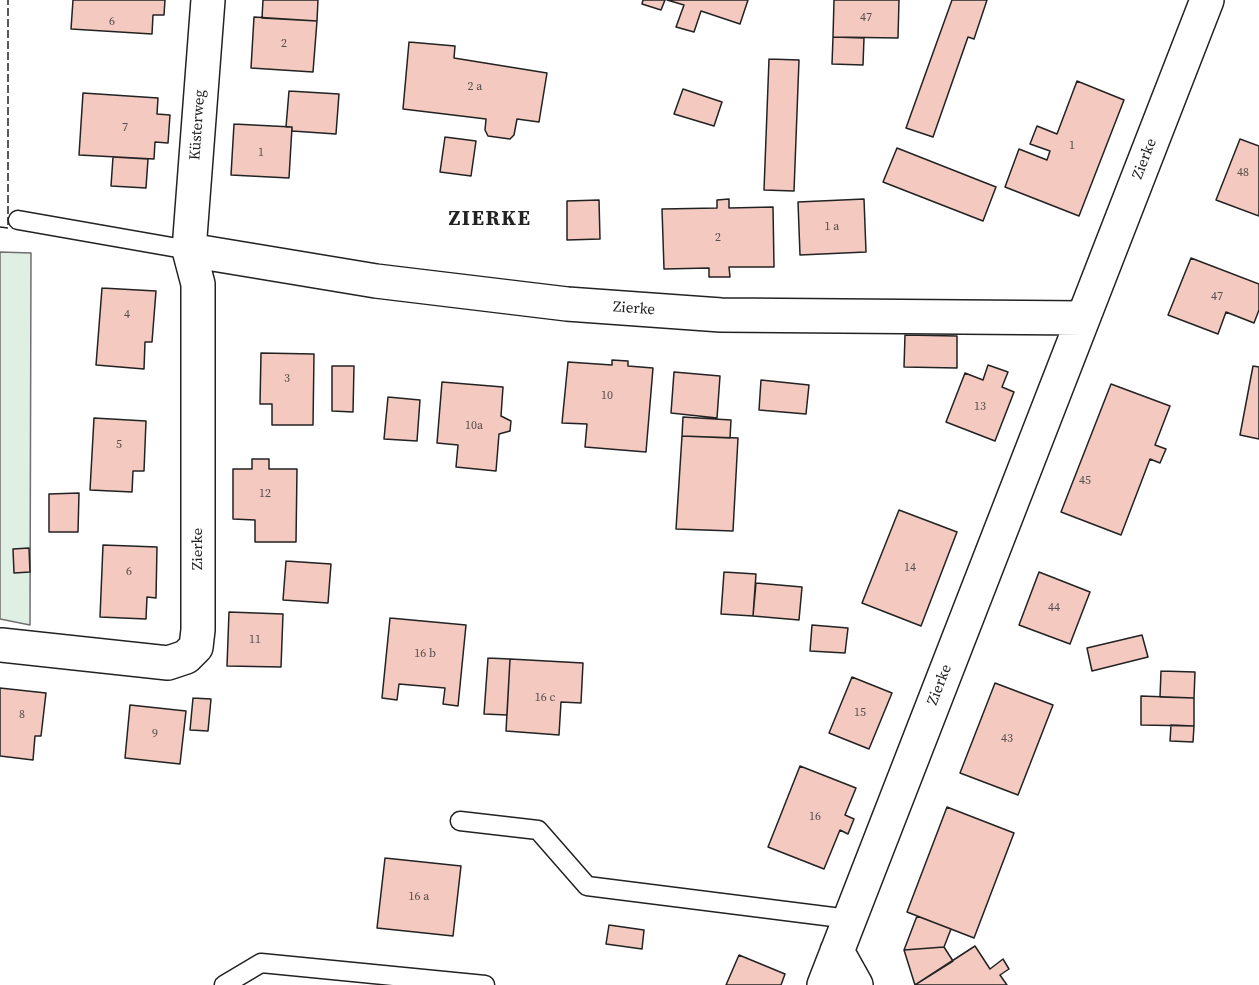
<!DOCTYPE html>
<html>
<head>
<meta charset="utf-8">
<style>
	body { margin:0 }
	canvas { display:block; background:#fff }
</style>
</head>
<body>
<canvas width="1259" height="985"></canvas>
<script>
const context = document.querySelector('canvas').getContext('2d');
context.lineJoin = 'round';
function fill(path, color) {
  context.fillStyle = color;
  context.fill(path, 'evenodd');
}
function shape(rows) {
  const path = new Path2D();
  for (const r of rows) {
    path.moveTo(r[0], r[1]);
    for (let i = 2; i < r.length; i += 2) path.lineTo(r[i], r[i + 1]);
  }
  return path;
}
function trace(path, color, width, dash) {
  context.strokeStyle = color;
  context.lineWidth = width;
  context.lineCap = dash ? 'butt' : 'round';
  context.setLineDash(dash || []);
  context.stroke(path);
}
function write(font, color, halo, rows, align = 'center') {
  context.font = font + ' "Source Serif 4",serif';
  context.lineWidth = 4.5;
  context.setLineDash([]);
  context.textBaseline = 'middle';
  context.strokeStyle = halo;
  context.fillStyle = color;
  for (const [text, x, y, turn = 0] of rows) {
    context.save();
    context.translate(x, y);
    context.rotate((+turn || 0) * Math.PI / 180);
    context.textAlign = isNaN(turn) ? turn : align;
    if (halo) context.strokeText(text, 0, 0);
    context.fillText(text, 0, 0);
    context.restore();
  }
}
const green = shape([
	[0,252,31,253,30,625,0,619,0,252]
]);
fill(green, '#e0efe3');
trace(green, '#6f6f6f', 1.5);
const building = shape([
	[73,0,165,0,164,15,153,15,152,34,71,29,73,0],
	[263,0,318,0,317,21,262,18,263,0],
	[643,0,665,0,661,10,642,4,643,0],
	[667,0,748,0,740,24,701,11,694,32,676,27,684,5,667,0],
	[834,0,899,0,898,38,833,37,834,0],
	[952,0,987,0,974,39,968,37,933,137,906,128,952,0],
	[254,17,317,21,313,72,251,68,254,17],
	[833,37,864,38,863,65,832,64,833,37],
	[409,42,455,46,454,58,547,73,539,122,517,119,514,135,510,139,488,136,485,130,486,119,403,109,409,42],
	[769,59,799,60,794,191,764,190,769,59],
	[1077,81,1124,100,1079,216,1005,187,1019,149,1047,160,1050,151,1030,144,1037,126,1057,134,1077,81],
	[683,89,722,102,714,126,674,114,683,89],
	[289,91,339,94,336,134,292,131,292,127,286,127,289,91],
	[83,93,158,98,157,114,170,115,168,143,155,142,154,159,79,155,83,93],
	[234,124,292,127,289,178,231,175,234,124],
	[445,137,476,141,471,176,440,172,445,137],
	[1240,139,1259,146,1259,216,1216,200,1240,139],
	[897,148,996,187,983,221,883,182,897,148],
	[113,157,148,159,146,188,111,186,113,157],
	[729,199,729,208,773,207,774,267,729,267,730,277,709,277,709,268,664,269,662,209,717,208,717,200,729,199],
	[864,199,866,252,800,255,798,202,864,199],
	[599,200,600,239,567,240,567,201,599,200],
	[1191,258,1259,284,1259,310,1254,323,1226,312,1218,334,1168,315,1191,258],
	[102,288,156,291,152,342,145,342,144,369,96,365,102,288],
	[905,335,957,336,957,368,904,367,905,335],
	[261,353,314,354,313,425,272,425,272,404,260,404,261,353],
	[612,360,628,361,628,366,653,368,646,452,585,447,587,424,562,423,568,362,612,365,612,360],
	[988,365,1008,372,1002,387,1014,392,995,441,946,422,965,373,983,380,988,365],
	[332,366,354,366,353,412,332,411,332,366],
	[1253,366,1259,367,1259,439,1240,435,1253,366],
	[674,372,720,376,717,418,671,413,674,372],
	[761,380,809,385,806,414,759,410,761,380],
	[442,382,503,387,501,416,511,421,510,431,499,434,496,471,456,467,458,445,437,443,442,382],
	[1111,384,1170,406,1155,445,1166,449,1160,463,1150,459,1121,535,1061,512,1111,384],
	[388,397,420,400,417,441,384,439,388,397],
	[683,417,731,420,730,438,682,436,683,417],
	[94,418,146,421,144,471,133,471,132,492,90,490,94,418],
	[682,436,738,438,733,531,676,529,682,436],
	[252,459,269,459,269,469,297,469,296,542,255,542,255,520,233,519,233,469,252,469,252,459],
	[79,493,78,532,49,532,49,494,79,493],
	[899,510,957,532,921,626,862,603,899,510],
	[103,545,157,547,156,598,147,597,146,619,100,617,103,545],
	[29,548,30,572,14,573,13,549,29,548],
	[286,561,331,564,328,603,283,600,286,561],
	[724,572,756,574,753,616,721,614,724,572],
	[1039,572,1090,592,1070,644,1019,625,1039,572],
	[756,583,802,587,799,620,753,616,756,583],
	[229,612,283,614,281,667,227,666,229,612],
	[390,618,466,625,458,706,443,704,445,688,399,684,397,700,382,698,390,618],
	[812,625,848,628,845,653,810,651,812,625],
	[1142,635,1148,657,1092,671,1087,648,1142,635],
	[488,658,510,659,507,715,484,714,488,658],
	[510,659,583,663,581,703,561,702,559,735,506,731,510,659],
	[1161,671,1195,672,1194,698,1160,697,1161,671],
	[852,677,892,693,869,749,829,733,852,677],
	[995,683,1053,705,1018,795,960,773,995,683],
	[0,688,46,693,41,736,35,736,33,760,0,756,0,688],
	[1141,696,1194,698,1194,726,1141,725,1141,696],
	[193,698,211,699,208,731,190,730,193,698],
	[130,705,186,711,180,764,125,758,130,705],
	[1171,725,1194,726,1193,742,1170,741,1171,725],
	[800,766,856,788,845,815,854,819,848,834,840,830,824,869,768,847,800,766],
	[947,807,1014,833,974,938,907,912,947,807],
	[385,858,461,866,453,936,377,928,385,858],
	[917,916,951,929,944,947,904,950,917,916],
	[609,925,644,930,642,949,606,944,609,925],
	[975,946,990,969,1003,959,1009,969,1000,975,1007,985,915,985,975,946],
	[944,947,953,961,915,985,904,950,944,947],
	[739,955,785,974,781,985,726,985,739,955]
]);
fill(building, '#f3c9c0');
trace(building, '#222', 1.5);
const service = shape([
	[18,220,189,250],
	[460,821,538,830,587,886,849,919],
	[224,985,261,963,485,985]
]);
const minor = shape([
	[189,250,208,0],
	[1,645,168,663,186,657,196,647,198,630,198,284,189,250,376,281,567,304,721,315,1083,318],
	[837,951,856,985],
	[824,985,1207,0]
]);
trace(service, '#222', 21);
trace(minor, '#222', 36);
trace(service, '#fff', 18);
trace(minor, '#fff', 33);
trace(shape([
	[0,227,8,228,8,0]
]), '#222', 1.5, [8, 3]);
write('12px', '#564c4a', null, [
	["47",866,18],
	["6",112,22],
	["2",284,44],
	["2 a",475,87],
	["7",125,128],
	["1",1072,146],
	["1",261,153],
	["48",1243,173],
	["1 a",832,227],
	["2",718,238],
	["47",1217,297],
	["4",127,315],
	["3",287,379],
	["10",607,396],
	["13",980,407],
	["10a",474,426],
	["5",119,445],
	["45",1085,481],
	["12",265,494],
	["14",910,568],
	["6",129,572],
	["44",1054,608],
	["11",255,640],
	["16 b",425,654],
	["16 c",545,698],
	["15",860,713],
	["8",22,715],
	["9",155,734],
	["43",1007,739],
	["16",815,817],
	["16 a",419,897]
]);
write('15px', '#222', '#fff', [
	["Küsterweg",198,125,-86],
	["Zierke",1145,159,-69],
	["Zierke",634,309,4],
	["Zierke",198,549,-90],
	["Zierke",940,685,-69]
]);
context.letterSpacing = '1.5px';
write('bold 21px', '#222', '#fff', [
	["ZIERKE",490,220]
]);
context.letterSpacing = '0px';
</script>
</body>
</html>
